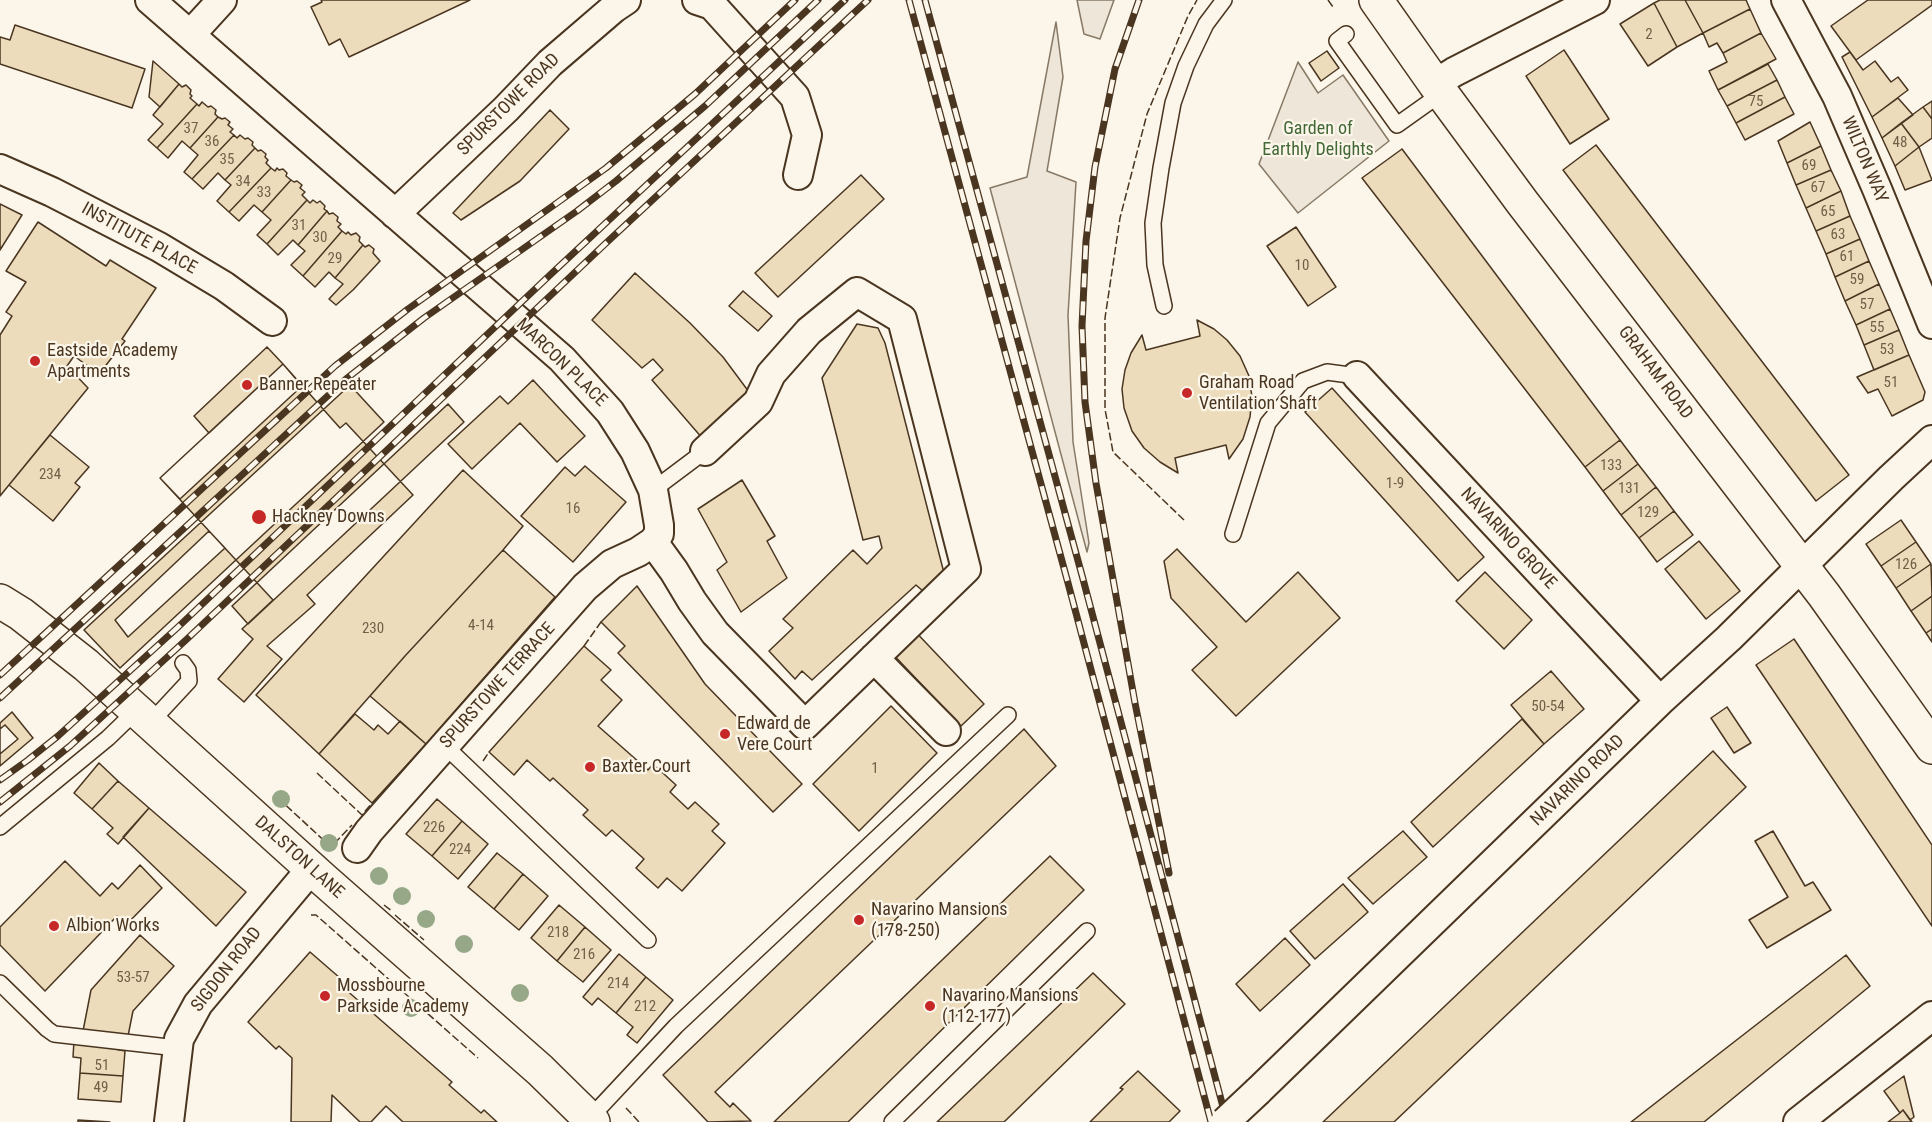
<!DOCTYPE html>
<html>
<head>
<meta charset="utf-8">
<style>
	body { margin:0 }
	canvas { display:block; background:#fbf6e9 }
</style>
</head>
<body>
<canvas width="1932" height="1122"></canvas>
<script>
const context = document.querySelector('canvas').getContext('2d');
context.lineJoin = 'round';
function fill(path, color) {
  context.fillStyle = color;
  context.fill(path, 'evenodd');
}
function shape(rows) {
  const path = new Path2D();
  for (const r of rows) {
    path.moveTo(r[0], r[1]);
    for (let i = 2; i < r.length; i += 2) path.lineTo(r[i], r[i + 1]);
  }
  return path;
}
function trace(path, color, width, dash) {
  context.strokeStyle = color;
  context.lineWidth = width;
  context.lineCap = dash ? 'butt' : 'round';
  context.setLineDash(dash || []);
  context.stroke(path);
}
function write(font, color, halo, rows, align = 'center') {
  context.font = font + ' "Roboto Condensed",sans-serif';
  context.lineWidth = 4.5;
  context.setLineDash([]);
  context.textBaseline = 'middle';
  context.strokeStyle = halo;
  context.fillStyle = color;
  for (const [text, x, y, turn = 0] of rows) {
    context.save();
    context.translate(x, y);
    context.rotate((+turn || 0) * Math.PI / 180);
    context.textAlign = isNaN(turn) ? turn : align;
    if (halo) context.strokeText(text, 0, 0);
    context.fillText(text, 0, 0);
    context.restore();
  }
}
const green = shape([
	[1077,0,1114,0,1100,39,1084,34,1077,0],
	[1056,22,1063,77,1047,171,1076,182,1068,315,1073,442,1089,543,1087,552,990,188,1027,177,1056,22],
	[1298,62,1318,93,1343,75,1389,141,1298,213,1259,164,1298,62]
]);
fill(green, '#ede6d9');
trace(green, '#887966', 1.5);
const building = shape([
	[321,0,470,0,349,57,340,39,329,45,311,7,322,2,321,0],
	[1660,0,1685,0,1703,33,1677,47,1654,3,1660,0],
	[1685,0,1746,0,1750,9,1703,33,1685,0],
	[1868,0,1932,0,1932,5,1856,60,1831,26,1868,0],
	[1654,3,1677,47,1648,66,1620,24,1654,3],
	[1750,9,1761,33,1723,53,1717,43,1709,47,1703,33,1750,9],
	[15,25,145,69,132,108,0,64,0,37,10,40,15,25],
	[1761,33,1776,59,1718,90,1709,71,1727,62,1723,53,1761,33],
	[1564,50,1609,119,1570,144,1526,76,1564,50],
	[1327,51,1339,68,1321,81,1309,63,1327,51],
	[1850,52,1863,70,1875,61,1891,82,1898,77,1908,90,1872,117,1842,57,1850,52],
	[153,61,179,84,160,107,149,97,153,61],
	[1768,64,1777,80,1727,106,1718,90,1768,64],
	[1777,80,1785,97,1736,123,1727,106,1777,80],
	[179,84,182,87,186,85,191,90,190,94,192,96,190,98,197,104,157,148,148,140,163,124,153,115,179,84],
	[1785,97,1794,114,1745,140,1736,123,1785,97],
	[1898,98,1913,115,1882,138,1872,117,1898,98],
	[1932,101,1932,119,1923,107,1932,101],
	[202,102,208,107,211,106,216,110,215,114,218,117,190,148,182,141,168,158,157,148,197,104,199,106,202,102],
	[1923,107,1932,119,1932,138,1919,147,1901,123,1923,107],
	[550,110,569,129,520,181,461,220,453,213,550,110],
	[218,117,222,119,225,118,230,122,228,125,233,129,230,132,234,135,192,179,184,172,198,155,190,148,218,117],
	[1810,122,1821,146,1787,163,1778,141,1810,122],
	[1901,123,1919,147,1895,166,1882,138,1901,123],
	[234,135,237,138,240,135,245,139,248,138,253,142,252,145,255,148,225,180,218,173,203,189,192,179,234,135],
	[1596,145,1849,475,1816,501,1563,170,1596,145],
	[1821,146,1831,170,1796,185,1787,163,1821,146],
	[1919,147,1932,180,1905,190,1895,166,1919,147],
	[255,148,258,151,261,150,266,154,265,157,268,160,266,163,271,168,229,212,217,201,231,185,225,180,255,148],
	[1402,149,1620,440,1585,467,1362,178,1402,149],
	[271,168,275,171,277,168,279,170,283,169,287,173,286,176,291,180,262,212,254,205,239,221,229,212,271,168],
	[1831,170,1841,191,1806,208,1796,185,1831,170],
	[861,175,884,199,778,297,755,273,861,175],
	[291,180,294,182,297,181,302,185,300,188,305,192,302,195,307,200,267,244,257,235,271,220,262,212,291,180],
	[1841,191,1850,216,1816,231,1806,208,1841,191],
	[307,200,310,203,313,200,317,203,320,201,325,206,324,209,327,211,298,245,293,240,278,255,267,244,307,200],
	[0,204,22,215,0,250,0,204],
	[327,211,329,214,333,213,338,217,337,221,341,224,338,227,342,231,303,276,291,265,305,251,298,245,327,211],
	[1850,216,1860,239,1826,254,1816,231,1850,216],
	[38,222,106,266,110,260,156,288,122,339,125,341,99,374,74,356,67,366,88,388,0,496,0,335,12,316,6,312,26,282,6,271,38,222],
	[1296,227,1336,287,1308,306,1267,246,1296,227],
	[342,231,346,234,348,232,351,235,356,233,360,237,359,241,363,245,335,278,329,272,315,287,303,276,342,231],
	[1860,239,1869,261,1835,277,1826,254,1860,239],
	[363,245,365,247,369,245,374,249,373,253,380,261,353,290,336,305,329,299,343,284,335,278,363,245],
	[1869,261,1879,284,1845,301,1835,277,1869,261],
	[635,273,690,323,723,357,749,392,703,439,652,380,663,370,653,359,642,368,592,320,635,273],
	[1879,284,1890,309,1856,325,1845,301,1879,284],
	[743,291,772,316,758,331,729,306,743,291],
	[1890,309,1899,330,1864,345,1856,325,1890,309],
	[1197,320,1214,329,1227,340,1240,356,1249,376,1252,397,1250,417,1243,439,1229,459,1226,445,1175,458,1178,473,1160,462,1144,448,1132,431,1124,408,1122,389,1125,370,1131,353,1142,335,1146,350,1200,336,1197,320],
	[857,324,878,328,885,343,944,573,924,592,916,585,812,680,802,671,795,679,769,651,793,628,783,619,853,550,867,564,882,548,879,536,863,540,822,378,857,324],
	[1899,330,1909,355,1874,370,1864,345,1899,330],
	[267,347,283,364,209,433,194,416,267,347],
	[1909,355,1925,392,1923,400,1892,416,1878,389,1868,393,1857,377,1909,355],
	[283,364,302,386,180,499,160,478,283,364],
	[283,364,340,428,346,423,413,495,307,595,315,604,267,646,282,659,244,702,218,679,253,639,242,629,273,600,160,478,283,364],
	[533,380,585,436,557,462,520,423,472,469,448,444,500,396,508,404,533,380],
	[350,385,384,422,120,668,84,630,350,385],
	[1332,388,1484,557,1458,581,1305,412,1332,388],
	[448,404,464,422,248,624,232,606,448,404],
	[50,435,89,467,75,483,80,487,53,521,9,485,50,435],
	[1620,440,1638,464,1603,491,1585,467,1620,440],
	[1638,464,1656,487,1621,515,1603,491,1638,464],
	[585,466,626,502,573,562,521,516,565,467,575,476,585,466],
	[463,470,523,526,503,550,405,656,319,754,256,695,463,470],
	[742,480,775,536,767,541,787,578,741,612,717,570,727,562,698,509,742,480],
	[1656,487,1674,511,1639,538,1621,515,1656,487],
	[1674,511,1693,535,1657,562,1639,538,1674,511],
	[1901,520,1916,542,1881,566,1866,544,1901,520],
	[209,531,225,548,128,637,115,620,209,531],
	[1699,541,1740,591,1706,619,1665,569,1699,541],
	[1916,542,1931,564,1896,588,1881,566,1916,542],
	[1177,549,1246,622,1298,572,1340,618,1236,716,1192,670,1217,647,1171,598,1164,561,1177,549],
	[503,550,555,597,426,744,370,696,405,656,503,550],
	[1931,564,1932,596,1911,611,1896,588,1931,564],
	[1485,572,1532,620,1504,649,1456,601,1485,572],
	[637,586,705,684,802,784,773,812,618,653,625,646,601,622,637,586],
	[1932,596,1932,629,1926,633,1911,611,1932,596],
	[910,626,984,704,961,726,887,648,910,626],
	[1932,629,1932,642,1926,633,1932,629],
	[1794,639,1932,845,1932,926,1756,665,1794,639],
	[584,646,611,670,601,680,622,700,598,726,648,770,653,764,676,785,670,792,688,809,695,802,719,824,712,831,725,843,682,891,667,878,658,888,636,868,644,859,612,830,606,836,583,815,588,810,553,778,550,781,527,760,514,775,489,752,584,646],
	[1551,671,1584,709,1544,744,1511,705,1551,671],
	[891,706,937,753,859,831,813,784,891,706],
	[1727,707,1751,743,1734,753,1711,718,1727,707],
	[12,712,33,738,0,766,0,723,12,712],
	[355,714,374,730,378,725,388,734,400,721,426,744,372,803,319,754,355,714],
	[1522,719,1544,744,1433,847,1411,822,1522,719],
	[5,725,18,739,0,754,0,729,5,725],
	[1024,729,1056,766,715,1092,730,1107,733,1103,751,1121,708,1122,663,1075,1024,729],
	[1713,751,1746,787,1394,1122,1323,1122,1713,751],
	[99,763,118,781,92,809,74,793,99,763],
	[118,781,149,808,118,844,107,834,113,828,92,809,118,781],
	[437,799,462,821,432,856,406,834,437,799],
	[149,808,246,892,216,926,123,837,149,808],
	[462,821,488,844,458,879,432,856,462,821],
	[1403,831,1427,857,1373,904,1348,878,1403,831],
	[1773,831,1805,886,1813,882,1831,910,1767,948,1749,920,1788,897,1755,841,1773,831],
	[497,853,523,874,494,909,468,887,497,853],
	[1050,856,1084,890,848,1122,774,1122,1050,856],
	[65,861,100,896,112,883,118,889,140,865,162,888,126,925,117,916,45,991,0,945,0,927,65,861],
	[523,874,548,896,519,930,494,909,523,874],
	[1343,884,1368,912,1315,959,1290,931,1343,884],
	[559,905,585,927,557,961,531,938,559,905],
	[585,927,611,950,583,982,557,961,585,927],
	[140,935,174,966,133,1011,127,1041,83,1031,91,990,140,935],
	[1285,938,1310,965,1260,1011,1236,984,1285,938],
	[310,952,340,978,337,982,452,1082,449,1085,481,1113,484,1110,497,1122,403,1122,386,1106,371,1122,360,1122,332,1095,331,1122,291,1122,292,1058,279,1046,276,1049,248,1022,310,952],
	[619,954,646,977,616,1013,598,998,592,1005,583,997,619,954],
	[1846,955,1870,986,1704,1122,1631,1122,1846,955],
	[1093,973,1125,1004,1004,1122,937,1122,1093,973],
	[646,977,673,1000,637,1043,627,1035,633,1027,616,1013,646,977],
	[74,1041,125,1051,123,1076,80,1073,81,1058,73,1057,74,1041],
	[1138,1071,1180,1111,1169,1122,1090,1122,1123,1089,1120,1088,1138,1071],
	[80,1073,123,1076,121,1102,78,1099,80,1073],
	[1904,1076,1914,1117,1910,1120,1903,1110,1900,1113,1884,1091,1904,1076],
	[1903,1110,1912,1122,1888,1122,1900,1113,1903,1110],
	[78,1120,110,1122,78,1122,78,1120]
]);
fill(building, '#ecdcbc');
trace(building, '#4a3520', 1.5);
const lane = shape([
	[1346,34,1337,41,1397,125,1442,93],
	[1164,306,1155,265,1153,223,1161,168,1173,103,1186,66,1206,24,1224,0],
	[653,490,705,451],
	[1233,534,1268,423,1303,381,1327,372,1357,376],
	[150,723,189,681,188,670,183,663],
	[445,746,648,940],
	[0,827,108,738,137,710],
	[0,983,47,1029,54,1034,177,1048],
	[589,1119,676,1026,1008,715],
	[892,1122,1087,931]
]);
const street = shape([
	[150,0,562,359,610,412,635,451,653,490,659,525,659,534,653,542,638,552,612,564,585,587,369,831,357,848],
	[697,0,712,5,795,97,807,135,798,175],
	[1786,0,1837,96,1877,189,1932,324],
	[191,34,222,0],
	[1435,84,1454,72,1595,0],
	[0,169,52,192,159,247,224,286,272,321],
	[395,214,506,109,550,63,614,8,626,0],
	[1357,376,1660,701],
	[653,542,674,571,692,601,715,633,805,725,966,569,902,319,857,292,809,331,771,374,758,402,705,451],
	[874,658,946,731],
	[1258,1091,1660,701,1729,638,1891,478,1932,440],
	[169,1122,179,1039,198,1004,311,869],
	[1798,1122,1932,1016]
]);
const primary = shape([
	[1376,0,1435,84,1522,202,1824,595,1932,747],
	[0,601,21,614,86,665,324,880,540,1070,593,1122]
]);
trace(lane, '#4a3520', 18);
trace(street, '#4a3520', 32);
trace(primary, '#4a3520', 36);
trace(lane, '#fbf6e9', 15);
trace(street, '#fbf6e9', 28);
trace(primary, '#fbf6e9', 33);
const rail = shape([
	[909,0,1068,583,1211,1122],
	[925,0,1083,579,1227,1122],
	[1139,0,1115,69,1095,167,1086,241,1082,326,1085,402,1096,483,1135,703,1169,873],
	[0,675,335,366,408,309,606,168,695,94,795,0],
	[0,698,346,379,424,318,577,211,616,181,705,106,818,0],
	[0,780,28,760,58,736,177,628,550,275,845,0],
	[0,802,70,746,187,639,605,244,868,0]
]);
trace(rail, '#4a3520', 7);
trace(rail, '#fbf6e9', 4.5, [14]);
const streetBridge = shape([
	[1225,1122,1258,1091]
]);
trace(streetBridge, '#4a3520', 32, []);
trace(streetBridge, '#fbf6e9', 28);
trace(shape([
	[1328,0,1333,7],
	[1184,520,1113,452,1105,409,1105,318,1120,218,1147,114,1188,16,1197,0],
	[584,646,601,622],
	[483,761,489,752],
	[317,773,362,815,372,803],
	[278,798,331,847,352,825],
	[384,905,392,911],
	[311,915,316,915,478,1058],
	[395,915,424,940],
	[626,1108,639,1122]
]), '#4a3520', 1.5, [8, 3]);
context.fillStyle = '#96a887';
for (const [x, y] of [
	[281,799],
	[329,843],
	[379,876],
	[402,896],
	[426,919],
	[464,944],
	[520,993],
	[411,1008]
]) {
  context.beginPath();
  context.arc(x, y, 9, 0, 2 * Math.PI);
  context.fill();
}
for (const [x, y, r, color] of [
	[35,361,6,"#c62828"],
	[247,385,6,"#c62828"],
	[1187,393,6,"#c62828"],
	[259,517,8,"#c62828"],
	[725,734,6,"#c62828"],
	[590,767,6,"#c62828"],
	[859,920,6,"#c62828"],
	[54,926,6,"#c62828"],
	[325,996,6,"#c62828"],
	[930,1006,6,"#c62828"]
]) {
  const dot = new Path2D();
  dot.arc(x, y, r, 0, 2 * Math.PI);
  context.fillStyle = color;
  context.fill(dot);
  trace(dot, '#fbf6e9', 2);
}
write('15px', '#725f47', null, [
	["2",1649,35],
	["75",1756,102],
	["37",191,129],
	["36",212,142],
	["48",1900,143],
	["35",227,160],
	["69",1809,166],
	["34",243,182],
	["67",1818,188],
	["33",264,193],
	["65",1828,212],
	["31",299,226],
	["63",1838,235],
	["30",320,238],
	["61",1847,257],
	["29",335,259],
	["10",1302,266],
	["59",1857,280],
	["57",1867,305],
	["55",1877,328],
	["53",1887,350],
	["51",1891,383],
	["133",1611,466],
	["234",50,475],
	["1-9",1395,484],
	["131",1629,489],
	["16",573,509],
	["129",1648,513],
	["126",1906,565],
	["4-14",481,626],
	["230",373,629],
	["50-54",1548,707],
	["1",875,769],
	["226",434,828],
	["224",460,850],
	["218",558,933],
	["216",584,955],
	["53-57",133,978],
	["214",618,984],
	["212",645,1007],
	["51",102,1066],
	["49",101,1088]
]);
write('18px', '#4a3520', '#fbf6e9', [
	["SPURSTOWE ROAD",509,105,-45],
	["WILTON WAY",1864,160,67],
	["INSTITUTE PLACE",139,239,29],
	["MARCON PLACE",561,363,44],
	["GRAHAM ROAD",1655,373,53],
	["NAVARINO GROVE",1508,539,47],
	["SPURSTOWE TERRACE",498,686,-48],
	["NAVARINO ROAD",1578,781,-44],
	["DALSTON LANE",299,858,42],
	["SIGDON ROAD",227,970,-52]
]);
write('18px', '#436837', '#fbf6e9', [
	["Garden of",1318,129],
	["Earthly Delights",1318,150]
]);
write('18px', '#4a3520', '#fbf6e9', [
	["Eastside Academy",47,351],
	["Apartments",47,372],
	["Graham Road",1199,383],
	["Ventilation Shaft",1199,404],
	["Banner Repeater",259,385],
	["Hackney Downs",272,517],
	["Edward de",737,724],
	["Vere Court",737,745],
	["Baxter Court",602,767],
	["Navarino Mansions",871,910],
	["(178-250)",871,931],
	["Albion Works",66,926],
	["Mossbourne",337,986],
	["Parkside Academy",337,1007],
	["Navarino Mansions",942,996],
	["(112-177)",942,1017]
], 'left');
</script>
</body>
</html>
